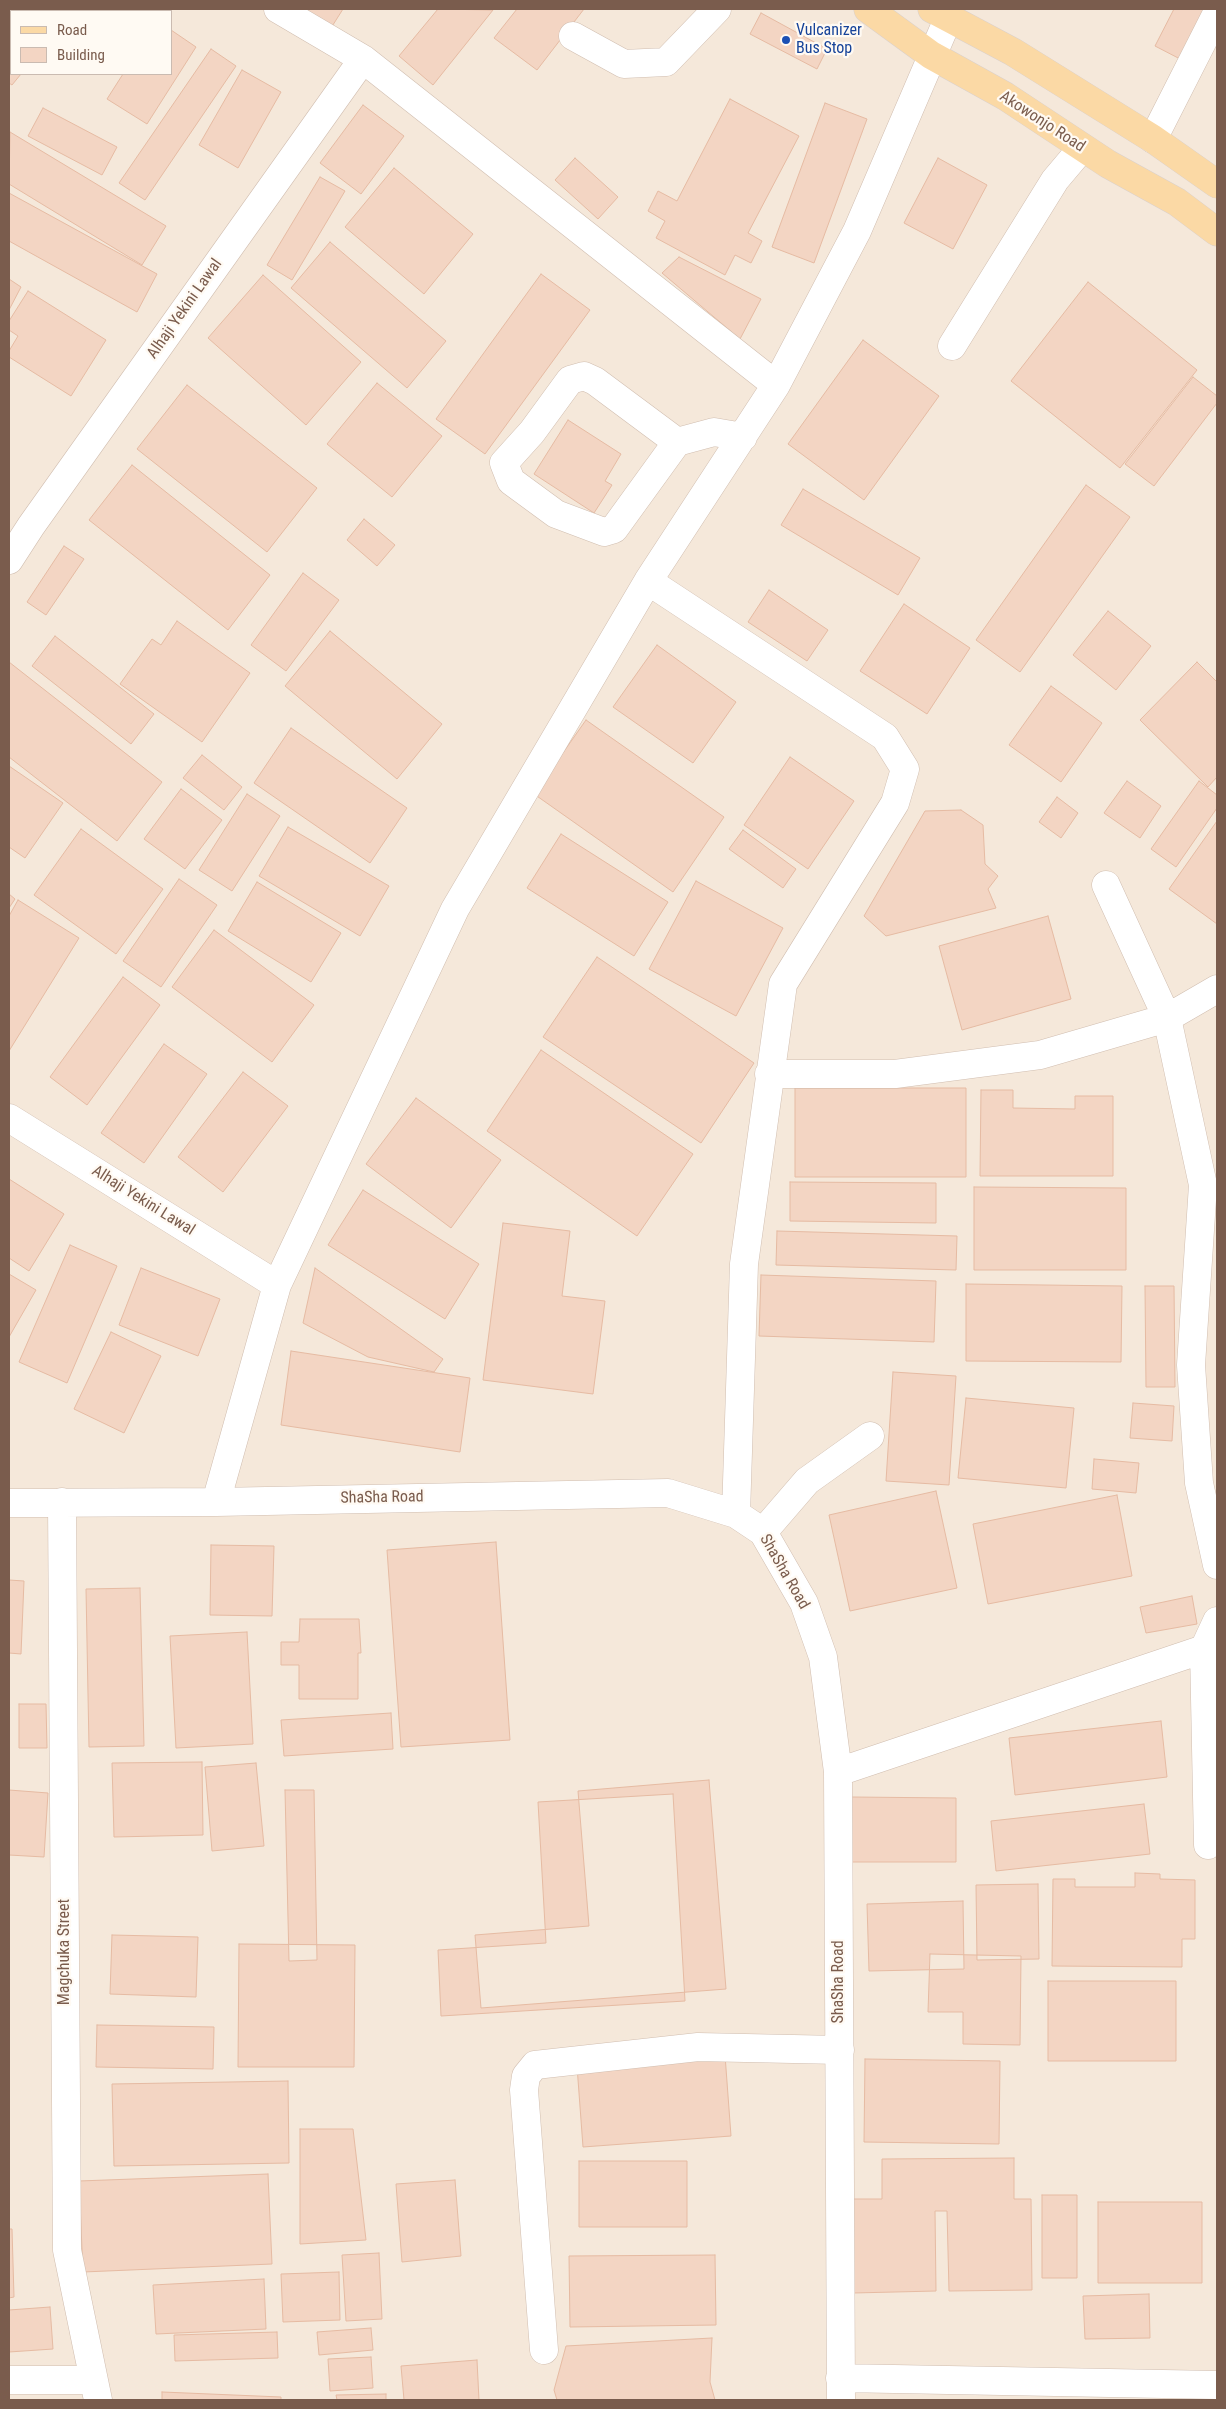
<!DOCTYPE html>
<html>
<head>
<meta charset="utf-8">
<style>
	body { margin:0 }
	#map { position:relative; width:1226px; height:2409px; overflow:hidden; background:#fdf6ec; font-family:"Roboto Condensed",sans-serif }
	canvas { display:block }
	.frame { position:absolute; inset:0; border:10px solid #7a5c4d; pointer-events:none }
	.legend { position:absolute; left:10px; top:10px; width:162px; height:65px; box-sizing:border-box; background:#fffaf3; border:1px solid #cabbb1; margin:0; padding:6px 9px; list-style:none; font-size:15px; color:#7a5c4d }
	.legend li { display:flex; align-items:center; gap:10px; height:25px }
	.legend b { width:25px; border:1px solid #cabbb1 }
</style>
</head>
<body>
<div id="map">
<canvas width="1226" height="2409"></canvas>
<div class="frame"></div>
<ul class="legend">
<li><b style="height:6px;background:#fbd9a5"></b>Road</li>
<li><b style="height:14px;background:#f3d5c3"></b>Building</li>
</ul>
</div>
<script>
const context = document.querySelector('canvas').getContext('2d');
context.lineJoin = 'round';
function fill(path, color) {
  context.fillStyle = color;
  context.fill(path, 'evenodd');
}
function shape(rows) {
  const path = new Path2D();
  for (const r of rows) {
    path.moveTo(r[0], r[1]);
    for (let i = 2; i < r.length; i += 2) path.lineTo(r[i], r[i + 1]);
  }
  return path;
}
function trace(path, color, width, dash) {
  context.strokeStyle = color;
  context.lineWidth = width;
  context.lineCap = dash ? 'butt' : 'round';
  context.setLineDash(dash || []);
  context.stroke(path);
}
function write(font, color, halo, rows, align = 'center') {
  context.font = font + ' "Roboto Condensed",sans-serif';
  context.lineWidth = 4.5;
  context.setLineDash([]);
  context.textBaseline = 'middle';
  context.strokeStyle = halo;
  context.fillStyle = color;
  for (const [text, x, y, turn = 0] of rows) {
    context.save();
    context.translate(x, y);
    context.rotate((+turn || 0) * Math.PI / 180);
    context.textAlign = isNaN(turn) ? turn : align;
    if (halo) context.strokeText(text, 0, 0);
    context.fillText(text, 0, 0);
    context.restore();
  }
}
fill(shape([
	[9,9,1217,9,1217,2400,9,2400],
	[11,11,171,11,171,74,11,74]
]), '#f5e8da');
const building = shape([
	[9,9,71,9,69,11,11,11,11,74,21,74,12,85,9,83,9,9],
	[303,9,343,9,331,28,303,9],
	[438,9,493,10,433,85,399,56,438,9],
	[517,9,584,9,537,70,494,38,517,9],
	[1174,9,1212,9,1184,61,1155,46,1174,9],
	[761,13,827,49,817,69,750,34,761,13],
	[171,30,196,47,147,124,107,99,123,74,171,74,171,30],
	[211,49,236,66,145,200,119,183,211,49],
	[242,70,281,92,238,168,199,145,242,70],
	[730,99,799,136,748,233,762,241,751,263,735,255,725,275,656,238,665,221,648,211,658,191,677,201,730,99],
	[825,103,867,119,814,263,772,247,825,103],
	[363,105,404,136,361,194,320,163,363,105],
	[43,108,117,147,102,175,28,136,43,108],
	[10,132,166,226,142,265,9,184,10,132],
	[575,158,618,197,598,219,555,180,575,158],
	[938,158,987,185,953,249,904,223,938,158],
	[394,168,473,234,424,294,345,227,394,168],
	[320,177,345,191,292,280,267,265,320,177],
	[9,193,157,274,137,312,9,241,9,193],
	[330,242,446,341,407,388,291,288,330,242],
	[679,257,761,299,740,339,662,273,679,257],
	[541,274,590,310,485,454,436,419,541,274],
	[263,275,361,362,306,425,208,338,263,275],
	[9,279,21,287,9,310,9,279],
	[1088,282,1197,370,1120,468,1011,381,1088,282],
	[28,291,106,340,71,396,9,357,9,351,18,336,9,330,9,321,28,291],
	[863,340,939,396,864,500,788,444,863,340],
	[1193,377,1217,396,1217,403,1154,486,1125,464,1193,377],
	[377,383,442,436,392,497,327,444,377,383],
	[187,385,317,488,267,552,137,449,187,385],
	[568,420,621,454,605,481,612,485,594,513,534,474,568,420],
	[132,465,270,575,228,630,89,520,132,465],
	[1086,485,1130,517,1020,672,976,640,1086,485],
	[803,489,920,558,898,595,781,525,803,489],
	[364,519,395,545,377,566,347,540,364,519],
	[64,546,84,559,46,615,27,602,64,546],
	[303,573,339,600,286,671,251,645,303,573],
	[769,590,828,630,807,661,748,622,769,590],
	[904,604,970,648,927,714,860,671,904,604],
	[1108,611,1151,646,1116,690,1073,655,1108,611],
	[177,621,250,673,202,742,120,684,152,639,161,645,177,621],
	[330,631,442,724,397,779,285,686,330,631],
	[55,636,154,714,131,744,32,666,55,636],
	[657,645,736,702,693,763,613,707,657,645],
	[9,662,162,782,117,841,9,757,9,662],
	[1197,662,1217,682,1217,777,1208,787,1140,720,1197,662],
	[1051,686,1102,723,1061,782,1009,745,1051,686],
	[586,720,724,817,673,892,534,794,586,720],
	[291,728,407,808,370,863,254,783,291,728],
	[202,755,242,787,224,810,183,778,202,755],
	[790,757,854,801,808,869,744,825,790,757],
	[9,766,63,803,25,858,9,847,9,766],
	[1127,781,1161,806,1140,838,1104,813,1127,781],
	[1199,781,1217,795,1217,808,1176,867,1151,849,1199,781],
	[181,789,222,820,185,869,144,839,181,789],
	[247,794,280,816,232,891,199,870,247,794],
	[1057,797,1078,813,1061,838,1039,822,1057,797],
	[961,810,983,825,985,864,998,876,988,889,996,908,886,936,864,916,925,811,961,810],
	[1217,821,1217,924,1169,889,1217,821],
	[288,827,389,886,360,936,259,876,288,827],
	[81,829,163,889,116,954,34,895,81,829],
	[743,830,796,869,783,888,729,849,743,830],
	[561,834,668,902,634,956,527,888,561,834],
	[179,879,217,905,161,987,123,961,179,879],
	[696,881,783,928,736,1016,649,969,696,881],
	[257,882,341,933,311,982,228,931,257,882],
	[9,894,15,899,9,908,9,894],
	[18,900,79,938,9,1051,9,916,18,900],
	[1048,916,1071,999,962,1030,939,946,1048,916],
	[214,930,314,1005,272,1062,172,987,214,930],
	[597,957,754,1063,701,1143,543,1037,597,957],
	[123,977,160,1005,87,1105,50,1077,123,977],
	[164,1044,207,1074,144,1163,101,1133,164,1044],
	[541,1050,693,1154,637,1236,487,1131,541,1050],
	[243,1072,288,1106,223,1192,178,1157,243,1072],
	[795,1088,966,1088,966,1177,795,1177,795,1088],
	[981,1090,1013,1090,1013,1108,1075,1109,1075,1096,1113,1096,1113,1176,980,1176,981,1090],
	[416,1098,501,1160,451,1228,366,1164,416,1098],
	[9,1179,64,1214,29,1271,9,1258,9,1179],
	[790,1182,936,1183,936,1223,790,1221,790,1182],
	[974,1187,1126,1188,1126,1270,974,1270,974,1187],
	[363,1190,479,1264,445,1319,328,1245,363,1190],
	[503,1223,570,1231,562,1296,605,1301,593,1394,483,1380,503,1223],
	[777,1231,957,1236,956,1270,776,1265,777,1231],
	[70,1245,117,1266,67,1383,19,1362,70,1245],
	[141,1268,220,1299,198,1356,119,1325,141,1268],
	[315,1268,443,1359,434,1372,368,1357,303,1323,315,1268],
	[9,1274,36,1290,9,1337,9,1274],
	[761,1275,936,1281,934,1342,759,1336,761,1275],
	[966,1284,1122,1286,1121,1362,966,1361,966,1284],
	[1145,1286,1174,1286,1175,1387,1146,1387,1145,1286],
	[111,1332,161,1356,124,1433,74,1409,111,1332],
	[291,1351,470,1378,460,1452,281,1425,291,1351],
	[893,1372,956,1376,949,1485,886,1481,893,1372],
	[966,1398,1074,1408,1066,1488,958,1478,966,1398],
	[1133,1403,1174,1406,1172,1441,1130,1438,1133,1403],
	[1094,1459,1139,1463,1136,1493,1092,1489,1094,1459],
	[936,1491,957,1588,850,1611,829,1515,936,1491],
	[1117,1495,1132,1576,988,1604,973,1524,1117,1495],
	[496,1542,510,1740,401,1747,387,1550,496,1542],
	[211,1545,274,1546,272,1616,210,1615,211,1545],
	[9,1580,24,1581,21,1654,9,1653,9,1580],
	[140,1588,144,1746,89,1747,86,1589,140,1588],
	[1192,1596,1197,1624,1146,1633,1140,1607,1192,1596],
	[300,1619,359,1619,361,1653,358,1653,358,1699,299,1699,299,1665,281,1665,281,1642,299,1642,300,1619],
	[247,1632,253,1744,176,1748,170,1636,247,1632],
	[19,1704,46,1704,47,1748,19,1748,19,1704],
	[391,1713,393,1749,284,1756,281,1720,391,1713],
	[1161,1721,1167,1777,1015,1795,1009,1738,1161,1721],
	[202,1762,203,1835,114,1837,112,1763,202,1762],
	[256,1763,264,1846,212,1851,205,1767,256,1763],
	[709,1780,726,1989,481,2008,475,1935,589,1926,578,1791,709,1780],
	[9,1790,48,1793,44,1857,9,1855,9,1790],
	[285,1790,314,1790,317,1960,289,1961,285,1790],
	[673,1794,685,2001,441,2016,438,1950,546,1943,538,1802,673,1794],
	[850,1797,956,1798,956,1862,850,1862,850,1797],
	[1144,1804,1150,1854,996,1871,991,1821,1144,1804],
	[1135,1873,1160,1874,1160,1879,1195,1880,1195,1939,1182,1939,1182,1967,1052,1966,1053,1879,1075,1879,1075,1887,1135,1887,1135,1873],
	[1038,1884,1039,1959,977,1960,976,1885,1038,1884],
	[963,1901,964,1969,869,1971,867,1904,963,1901],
	[112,1935,198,1937,196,1997,110,1994,112,1935],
	[239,1944,355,1945,354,2067,238,2067,239,1944],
	[930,1954,1021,1956,1020,2045,963,2044,963,2012,928,2012,930,1954],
	[1048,1981,1176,1981,1176,2061,1048,2061,1048,1981],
	[97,2025,214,2027,213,2069,96,2067,97,2025],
	[725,2055,731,2136,583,2147,577,2066,725,2055],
	[865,2059,1000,2061,999,2144,864,2142,865,2059],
	[288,2081,289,2163,114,2166,112,2084,288,2081],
	[300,2129,353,2129,366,2240,300,2244,300,2129],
	[1014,2158,1014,2199,1031,2199,1032,2290,949,2291,947,2211,935,2211,936,2291,853,2293,851,2199,882,2199,882,2159,1014,2158],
	[579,2161,687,2161,687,2227,579,2227,579,2161],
	[268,2174,272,2264,83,2272,79,2181,268,2174],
	[455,2180,461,2256,402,2262,396,2184,455,2180],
	[1042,2195,1077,2195,1077,2278,1042,2278,1042,2195],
	[1098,2202,1202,2202,1202,2283,1098,2283,1098,2202],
	[9,2229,12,2229,14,2297,9,2298,9,2229],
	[379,2253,382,2319,346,2321,342,2255,379,2253],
	[715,2255,716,2325,570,2327,569,2256,715,2255],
	[339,2272,340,2320,283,2322,281,2274,339,2272],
	[264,2279,266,2329,156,2334,153,2285,264,2279],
	[1149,2294,1150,2338,1085,2339,1083,2296,1149,2294],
	[50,2307,53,2349,9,2352,9,2310,50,2307],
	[371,2328,373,2350,319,2355,317,2332,371,2328],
	[277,2332,278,2358,175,2361,174,2335,277,2332],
	[712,2338,710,2382,715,2400,557,2400,554,2390,566,2346,712,2338],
	[371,2357,373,2388,330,2391,328,2359,371,2357],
	[477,2360,479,2400,404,2400,401,2366,477,2360],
	[162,2392,281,2397,281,2400,162,2400,162,2392],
	[386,2394,386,2400,337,2400,336,2395,386,2394]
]);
fill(building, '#f3d5c3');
trace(building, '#e6bba3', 1);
const minor = shape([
	[278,9,363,59,776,385],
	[573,36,624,64,666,62,717,9],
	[1153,139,1217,13],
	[952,346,1055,180,1082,148],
	[677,442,595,381,584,376,570,380,532,432,504,463,511,481,556,514,604,532,614,529,677,442,714,432,743,437],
	[9,560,31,526,363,59],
	[648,581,885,737,905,769,895,803,783,984,744,1264,736,1514],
	[1106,885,1167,1018,1203,1185,1191,1365,1199,1483,1217,1565],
	[769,1074,895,1074,1040,1055,1167,1018,1217,989],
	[9,1118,277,1285],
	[62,1502,67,2250,98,2400],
	[216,1502,277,1285,455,909,648,581,776,385,857,231,948,19],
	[9,1503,216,1502,668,1493,736,1514,763,1532,804,1603,823,1657,838,1772,841,2400],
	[763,1532,807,1481,870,1436],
	[838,1772,1204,1649],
	[1208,1845,1204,1649,1217,1621],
	[544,2350,524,2090,526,2076,535,2065,698,2047,840,2050],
	[840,2378,1217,2385],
	[9,2380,93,2380]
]);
const major = shape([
	[868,9,931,55,1005,96,1108,164,1177,202,1217,232],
	[932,9,1013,52,1153,139,1217,184]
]);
trace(minor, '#d1beb0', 29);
trace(major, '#dad1cd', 29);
trace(minor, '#fff', 28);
trace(major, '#fbd9a5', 28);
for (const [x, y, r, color] of [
	[786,40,5,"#1a4fb4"]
]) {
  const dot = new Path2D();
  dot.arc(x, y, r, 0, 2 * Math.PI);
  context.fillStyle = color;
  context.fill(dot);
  trace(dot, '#fffaf3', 2);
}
write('16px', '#164399', '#fffaf3', [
	["Vulcanizer",796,31],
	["Bus Stop",796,49]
], 'left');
write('16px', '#7a5c4d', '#fffaf3', [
	["Akowonjo Road",1042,122,33],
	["Alhaji Yekini Lawal",185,309,-55],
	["Alhaji Yekini Lawal",143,1201,32],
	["ShaSha Road",382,1498,-1],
	["ShaSha Road",784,1572,60],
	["Magchuka Street",65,1952,-90],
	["ShaSha Road",839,1982,-90]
]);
</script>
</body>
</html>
